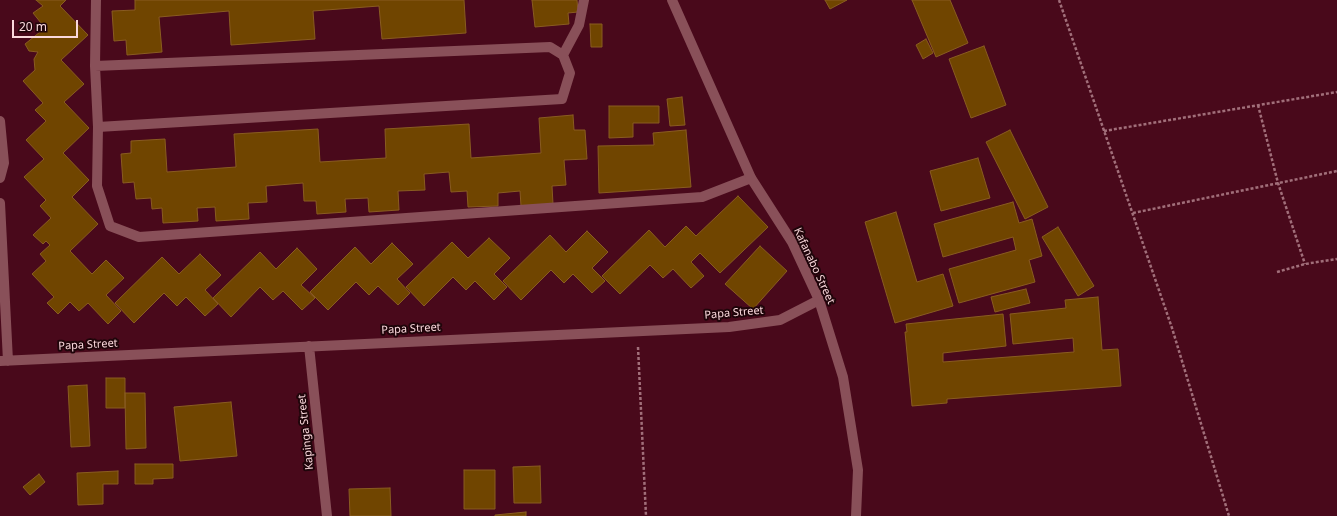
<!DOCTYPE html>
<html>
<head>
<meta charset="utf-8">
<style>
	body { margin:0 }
	#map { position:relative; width:1337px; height:516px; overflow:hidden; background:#49091b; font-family:"Noto Sans",sans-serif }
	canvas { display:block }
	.scale { position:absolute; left:12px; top:20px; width:66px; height:18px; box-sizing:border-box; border:2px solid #fad8dc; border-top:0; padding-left:5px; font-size:12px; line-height:14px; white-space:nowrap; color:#fad8dc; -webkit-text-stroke:3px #1f050a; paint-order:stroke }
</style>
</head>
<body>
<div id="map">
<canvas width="1337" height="516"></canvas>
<div class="scale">20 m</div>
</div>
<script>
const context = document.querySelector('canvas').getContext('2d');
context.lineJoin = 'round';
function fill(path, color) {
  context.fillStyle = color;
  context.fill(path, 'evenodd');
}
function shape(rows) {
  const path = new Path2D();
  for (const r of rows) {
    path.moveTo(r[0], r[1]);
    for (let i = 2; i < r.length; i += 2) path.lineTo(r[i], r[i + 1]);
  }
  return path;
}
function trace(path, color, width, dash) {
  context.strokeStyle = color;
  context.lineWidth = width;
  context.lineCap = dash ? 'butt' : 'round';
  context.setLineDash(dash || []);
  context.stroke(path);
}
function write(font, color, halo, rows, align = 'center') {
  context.font = font + ' "Noto Sans",sans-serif';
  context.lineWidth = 4;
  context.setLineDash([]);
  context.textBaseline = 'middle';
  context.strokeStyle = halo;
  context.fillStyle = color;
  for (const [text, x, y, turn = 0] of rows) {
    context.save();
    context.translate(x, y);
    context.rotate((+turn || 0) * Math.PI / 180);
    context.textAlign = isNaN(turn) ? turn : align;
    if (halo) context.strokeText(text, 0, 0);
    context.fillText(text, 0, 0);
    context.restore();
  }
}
const building = shape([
	[36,0,66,0,60,6,88,35,61,60,84,84,64,102,89,128,63,153,89,180,72,197,98,224,70,251,92,274,106,260,124,278,106,295,121,311,108,324,88,303,79,311,70,302,58,314,47,303,54,297,32,274,46,261,40,254,50,245,46,241,43,244,33,235,51,218,40,206,46,200,24,177,44,159,26,140,46,121,35,110,43,103,23,81,35,70,34,59,38,52,29,51,25,44,45,28,33,13,43,6,36,0],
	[135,0,464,0,466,33,382,39,379,6,313,11,315,39,231,45,229,11,159,17,162,52,127,55,126,40,114,41,112,11,135,10,135,0],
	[532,0,577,0,578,12,568,13,569,24,535,27,532,0],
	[825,0,847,0,830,9,825,0],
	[912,0,950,0,968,43,936,57,912,0],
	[590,24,602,24,602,47,591,47,590,24],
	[926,39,933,53,923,59,916,45,926,39],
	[984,46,1006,105,971,118,949,59,984,46],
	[682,97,685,125,670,126,667,99,682,97],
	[609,106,659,106,659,123,633,123,633,137,609,138,609,106],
	[573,115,574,130,585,130,587,159,564,160,566,185,552,186,553,204,521,206,520,191,498,193,498,206,468,207,467,191,451,192,449,172,424,174,425,190,398,191,399,210,369,212,368,198,345,199,346,212,317,214,316,201,304,201,303,183,266,186,267,202,248,203,249,219,216,221,215,207,197,208,198,221,163,223,162,208,152,209,151,198,136,199,134,182,123,183,121,154,131,153,131,141,165,139,167,172,236,167,234,134,318,129,320,162,386,158,385,129,469,124,471,158,541,153,539,118,573,115],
	[686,130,691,187,599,193,598,146,654,145,653,133,686,130],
	[1010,130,1048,207,1025,219,986,142,1010,130],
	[978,158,990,198,941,211,930,171,978,158],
	[738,196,768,227,720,273,700,253,691,262,704,276,691,288,673,269,663,278,650,265,620,294,602,276,649,230,665,247,686,226,696,236,738,196],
	[1013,202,1019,223,1032,219,1042,256,1029,260,1035,282,959,303,949,269,1016,250,1013,237,943,257,934,224,1013,202],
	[896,212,917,282,943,274,953,306,895,323,865,222,896,212],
	[1058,227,1094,286,1078,296,1042,237,1058,227],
	[587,231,608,252,592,268,605,281,592,293,573,274,564,283,551,270,521,300,503,281,550,235,566,252,587,231],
	[489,238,510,258,494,274,507,287,494,300,475,281,466,290,453,277,424,306,406,287,452,242,468,258,489,238],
	[392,243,413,264,397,279,410,293,398,305,378,286,369,295,356,282,328,310,310,292,355,247,371,264,392,243],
	[760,246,787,271,753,309,725,284,760,246],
	[297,248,317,269,301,285,315,298,302,310,283,291,273,300,260,287,231,317,213,298,260,252,276,269,297,248],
	[200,254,221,275,205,290,218,304,205,316,186,297,177,306,164,293,134,323,115,303,162,257,179,274,200,254],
	[1026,289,1030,303,995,312,991,297,1026,289],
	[1098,297,1102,350,1118,349,1121,386,947,399,947,403,912,406,905,332,907,332,906,324,1003,314,1006,346,943,353,943,362,1074,352,1073,338,1013,344,1010,314,1066,308,1065,300,1098,297],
	[106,378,125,378,125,408,106,408,106,378],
	[87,385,90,446,71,447,68,386,87,385],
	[125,393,145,393,146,448,126,449,125,393],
	[231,402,237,456,180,461,174,407,231,402],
	[135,464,173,464,173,478,153,479,153,484,135,484,135,464],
	[540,466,541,503,514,503,513,467,540,466],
	[464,470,495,470,495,509,464,509,464,470],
	[118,471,118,484,103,484,103,504,78,505,77,473,118,471],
	[39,474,45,482,30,495,23,487,39,474],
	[390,488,391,516,350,516,349,489,390,488],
	[526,512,526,516,495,516,495,515,526,512]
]);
fill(building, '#704500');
trace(building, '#895c21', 1);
trace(shape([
	[1059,0,1172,328,1229,516],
	[1258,105,1278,183,1305,264],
	[1104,131,1337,92],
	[1133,213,1337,171],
	[1277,272,1305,264,1337,259],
	[638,347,646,516]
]), '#a16f7a', 2.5, [3, 2]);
trace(shape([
	[96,0,95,66,550,47,563,55,570,73,562,99,98,127],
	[563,55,579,25,584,0],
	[95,66,98,127,97,186,110,226,139,237,702,197,751,178]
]), '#895059', 10);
trace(shape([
	[672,0,751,178,792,242,819,300,843,377,858,470,856,516],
	[0,121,4,163,0,178],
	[0,203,8,361],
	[309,346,327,516],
	[0,361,729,327,780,320,819,300]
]), '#895059', 10);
write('11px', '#fad8dc', '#1f050a', [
	["Kafanabo Street",814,266,65],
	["Papa Street",734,313,-5],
	["Papa Street",411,329,-3],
	["Papa Street",88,345,-3],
	["Kapinga Street",306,432,-96]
]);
</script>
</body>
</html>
